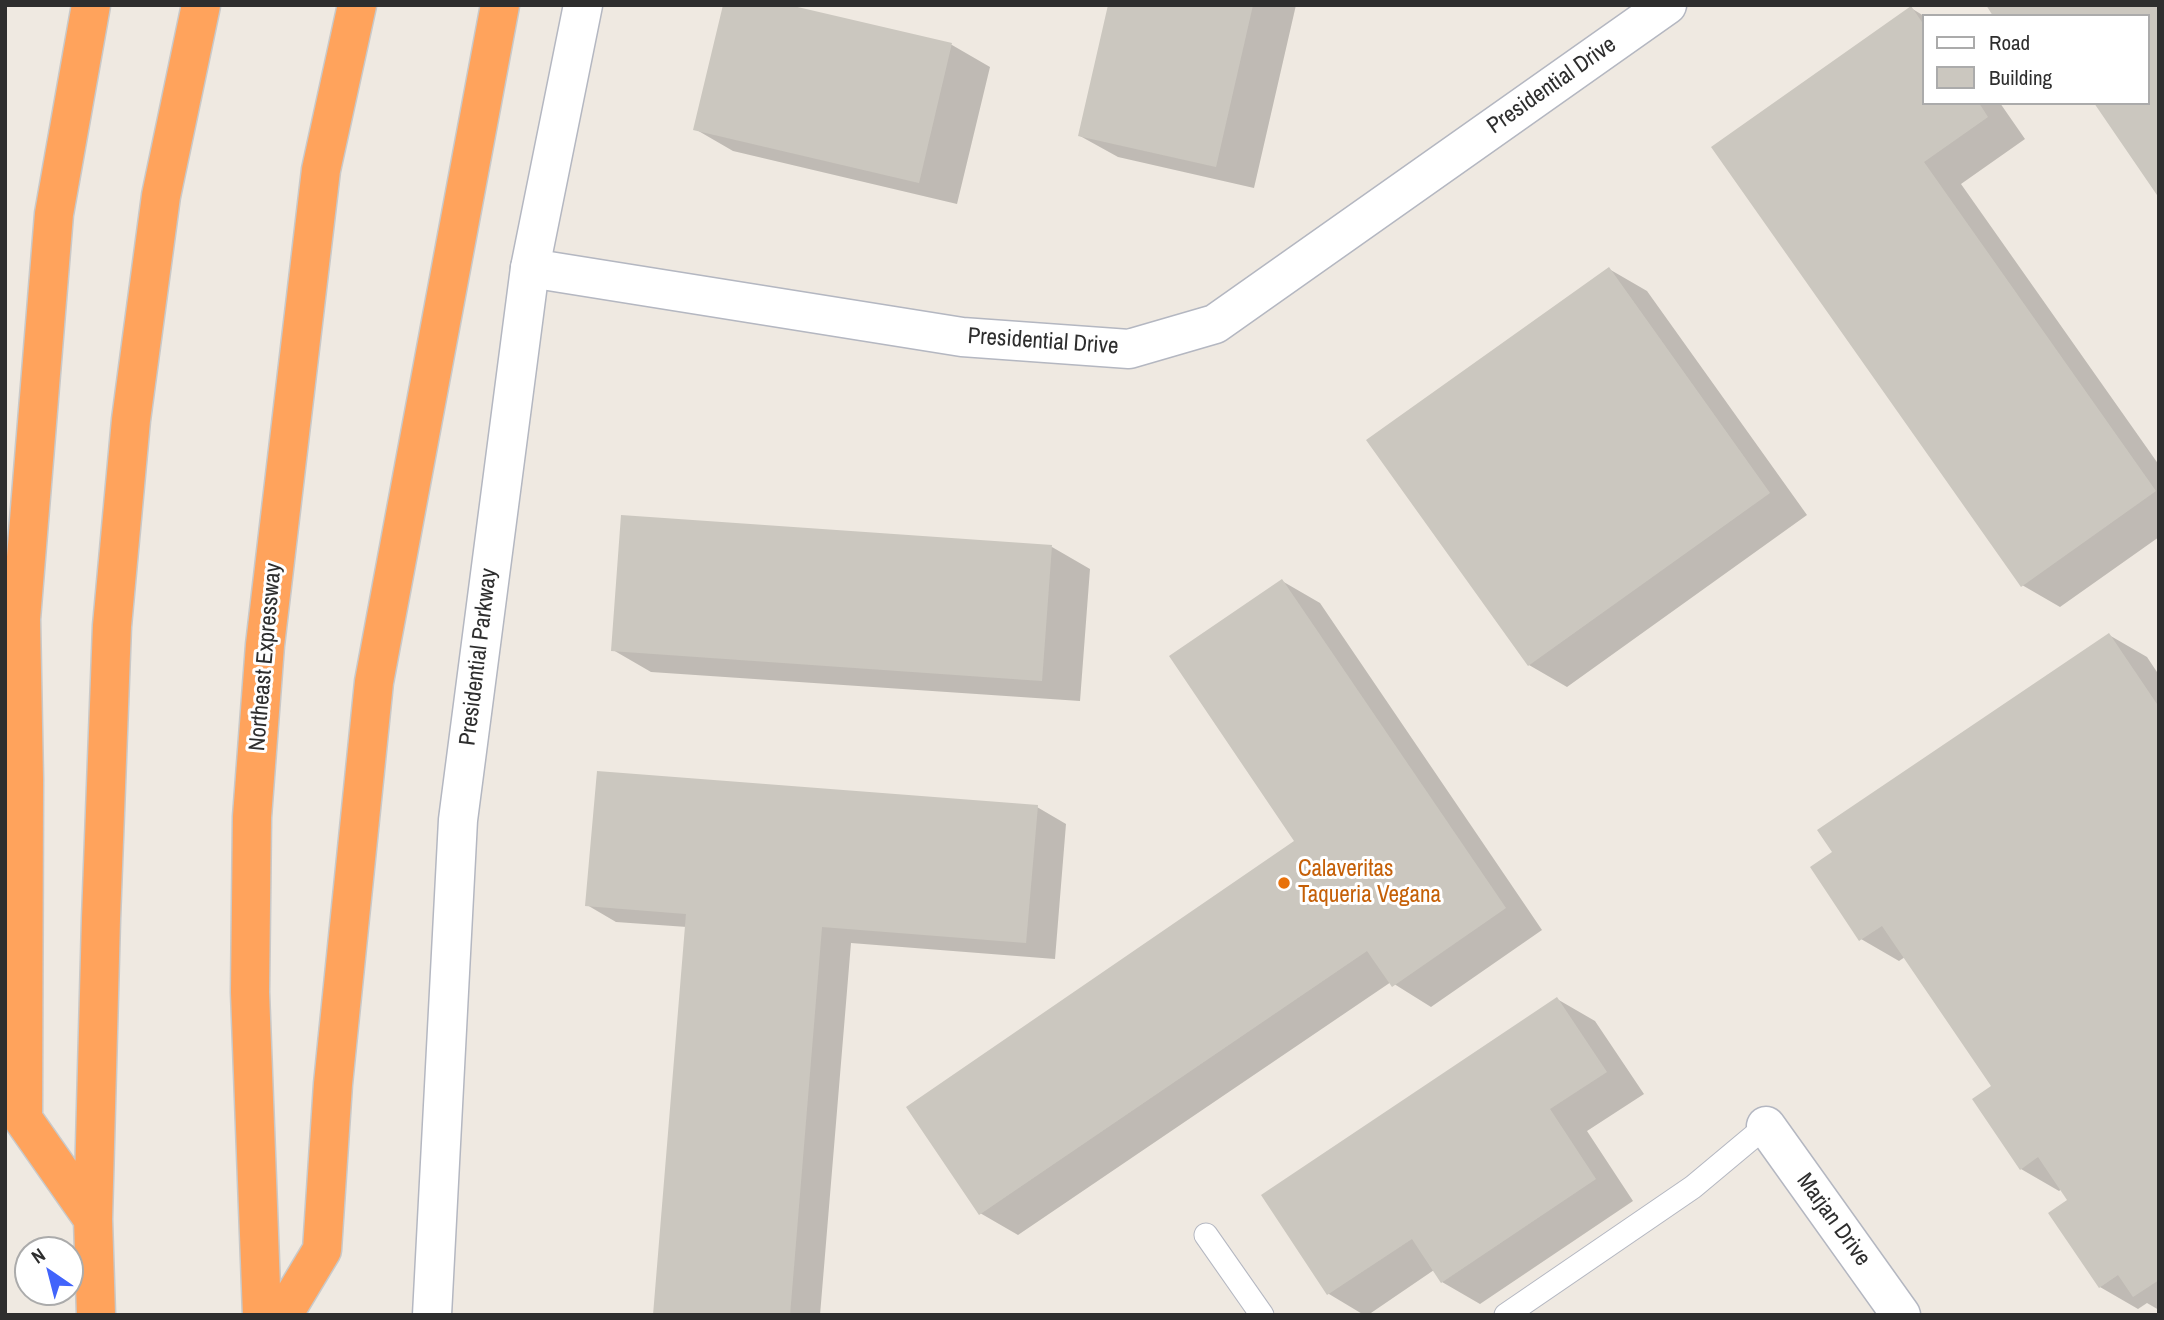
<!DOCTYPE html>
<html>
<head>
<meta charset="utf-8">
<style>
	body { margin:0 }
	#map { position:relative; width:2164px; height:1320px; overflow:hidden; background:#efe9e1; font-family:"Archivo Narrow",sans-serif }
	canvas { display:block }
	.frame { position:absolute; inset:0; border:7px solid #2e2e2e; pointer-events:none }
	.legend { position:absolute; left:1922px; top:14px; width:228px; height:91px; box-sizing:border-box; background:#fff; border:2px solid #ababab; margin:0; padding:9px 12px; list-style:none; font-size:21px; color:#2e2e2e }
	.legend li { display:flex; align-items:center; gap:14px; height:35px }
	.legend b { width:35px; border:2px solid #ababab }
	.north { position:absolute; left:14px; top:1236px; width:70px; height:70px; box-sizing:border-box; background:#fff; border:2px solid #ababab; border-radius:50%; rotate:325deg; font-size:19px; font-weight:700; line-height:28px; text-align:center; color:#2e2e2e }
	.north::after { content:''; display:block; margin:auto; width:24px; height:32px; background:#4264fb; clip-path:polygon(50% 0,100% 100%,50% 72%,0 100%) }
</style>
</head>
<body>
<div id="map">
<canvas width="2164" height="1320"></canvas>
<div class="frame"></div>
<ul class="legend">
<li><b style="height:9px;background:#fff"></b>Road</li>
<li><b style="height:19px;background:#cbc7bf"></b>Building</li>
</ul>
<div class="north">N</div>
</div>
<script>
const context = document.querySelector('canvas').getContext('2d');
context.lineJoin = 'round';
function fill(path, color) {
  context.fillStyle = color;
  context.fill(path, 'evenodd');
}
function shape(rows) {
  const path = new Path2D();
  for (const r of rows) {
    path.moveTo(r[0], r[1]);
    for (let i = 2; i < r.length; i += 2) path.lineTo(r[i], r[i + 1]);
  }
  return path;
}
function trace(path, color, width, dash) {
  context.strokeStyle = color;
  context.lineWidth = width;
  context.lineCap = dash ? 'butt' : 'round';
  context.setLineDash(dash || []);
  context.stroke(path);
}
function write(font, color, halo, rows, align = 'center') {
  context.font = font + ' "Archivo Narrow",sans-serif';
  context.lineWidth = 6;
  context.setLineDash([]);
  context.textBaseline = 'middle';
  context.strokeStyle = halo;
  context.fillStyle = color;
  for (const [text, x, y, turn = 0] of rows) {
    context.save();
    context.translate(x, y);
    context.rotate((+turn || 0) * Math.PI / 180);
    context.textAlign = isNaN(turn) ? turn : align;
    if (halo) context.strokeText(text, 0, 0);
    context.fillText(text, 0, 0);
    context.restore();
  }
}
fill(shape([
	[782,5,952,45,990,67,957,204,733,151,695,129],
	[1109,5,1296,5,1254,188,1118,157,1080,136],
	[1911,8,1924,16,1924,103,2000,103,2025,139,1961,184,2159,465,2159,537,2060,607,2022,585,1713,148],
	[1609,269,1647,291,1807,515,1567,687,1529,665],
	[1052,547,1090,569,1080,701,651,672,613,650],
	[1282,581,1320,603,1542,930,1431,1007,1391,982,1018,1235,980,1213,1297,842],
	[2109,635,2147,657,2159,675,2159,1310,2147,1303,2138,1309,2100,1287,2069,1201,2062,1189,2059,1191,2021,1169,1993,1087,1905,957,1899,961,1861,939],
	[1037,807,1066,824,1055,959,851,943,820,1315,655,1315,687,927,616,922,587,905],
	[1557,999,1595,1021,1644,1094,1587,1131,1633,1201,1480,1304,1442,1282,1434,1270,1368,1315,1364,1315,1329,1294,1263,1195]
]), '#0003');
fill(shape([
	[723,5,789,5,952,43,919,183,693,130],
	[1108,5,1253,5,1216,167,1078,136],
	[1986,5,2159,5,2159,198,2094,103,2148,103,2148,16,1993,16],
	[1911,6,1924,25,1924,103,1979,103,1988,117,1924,162,2156,491,2021,587,1711,147],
	[1609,267,1770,493,1528,666,1366,440],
	[621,515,1052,545,1042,681,611,651],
	[1282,579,1506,908,1392,987,1367,951,979,1215,906,1107,1294,841,1169,656],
	[2109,633,2159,707,2159,1280,2133,1297,2118,1275,2099,1288,2048,1213,2067,1200,2038,1157,2020,1170,1972,1099,1991,1086,1882,926,1859,941,1810,867,1832,852,1817,830],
	[597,771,1038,805,1026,943,822,927,790,1315,653,1315,686,914,585,906],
	[1557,997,1607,1072,1550,1109,1596,1179,1441,1283,1412,1239,1327,1295,1261,1195]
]), '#cbc7bf');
const lane = shape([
	[1206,1235,1262,1315],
	[1506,1315,1693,1187,1766,1126]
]);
const street = shape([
	[530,268,962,337,1129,349,1215,324,1667,5],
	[1766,1126,1901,1315]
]);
const secondary = shape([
	[432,1315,458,820,530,268,583,5]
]);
const highway = shape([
	[91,5,54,214,21,619,24,780,23,1119,93,1219],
	[96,1315,93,1219,101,919,112,626,131,420,161,196,201,5],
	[262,1315,250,992,252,817,265,645,321,170,357,5],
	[283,1315,322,1250,333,1084,374,682,500,5]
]);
trace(lane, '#b4b7c1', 25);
trace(street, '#b4b7c1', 41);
trace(secondary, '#b4b7c1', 41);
trace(highway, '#c9c9c9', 41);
trace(lane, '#fff', 23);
trace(street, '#fff', 38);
trace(secondary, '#fff', 38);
trace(highway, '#ffa35c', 38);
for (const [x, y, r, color] of [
	[1284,883,7,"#e8710a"]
]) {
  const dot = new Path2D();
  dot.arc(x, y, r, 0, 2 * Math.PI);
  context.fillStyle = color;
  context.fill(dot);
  trace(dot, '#fff', 2.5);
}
write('23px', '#2e2e2e', '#fff', [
	["Presidential Drive",1552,86,-35],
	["Presidential Drive",1043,342,4],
	["Northeast Expressway",266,657,-85],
	["Presidential Parkway",479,657,-83],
	["Marjan Drive",1833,1220,54]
]);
write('23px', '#c56008', '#fff', [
	["Calaveritas",1298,870],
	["Taqueria Vegana",1298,896]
], 'left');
</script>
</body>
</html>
